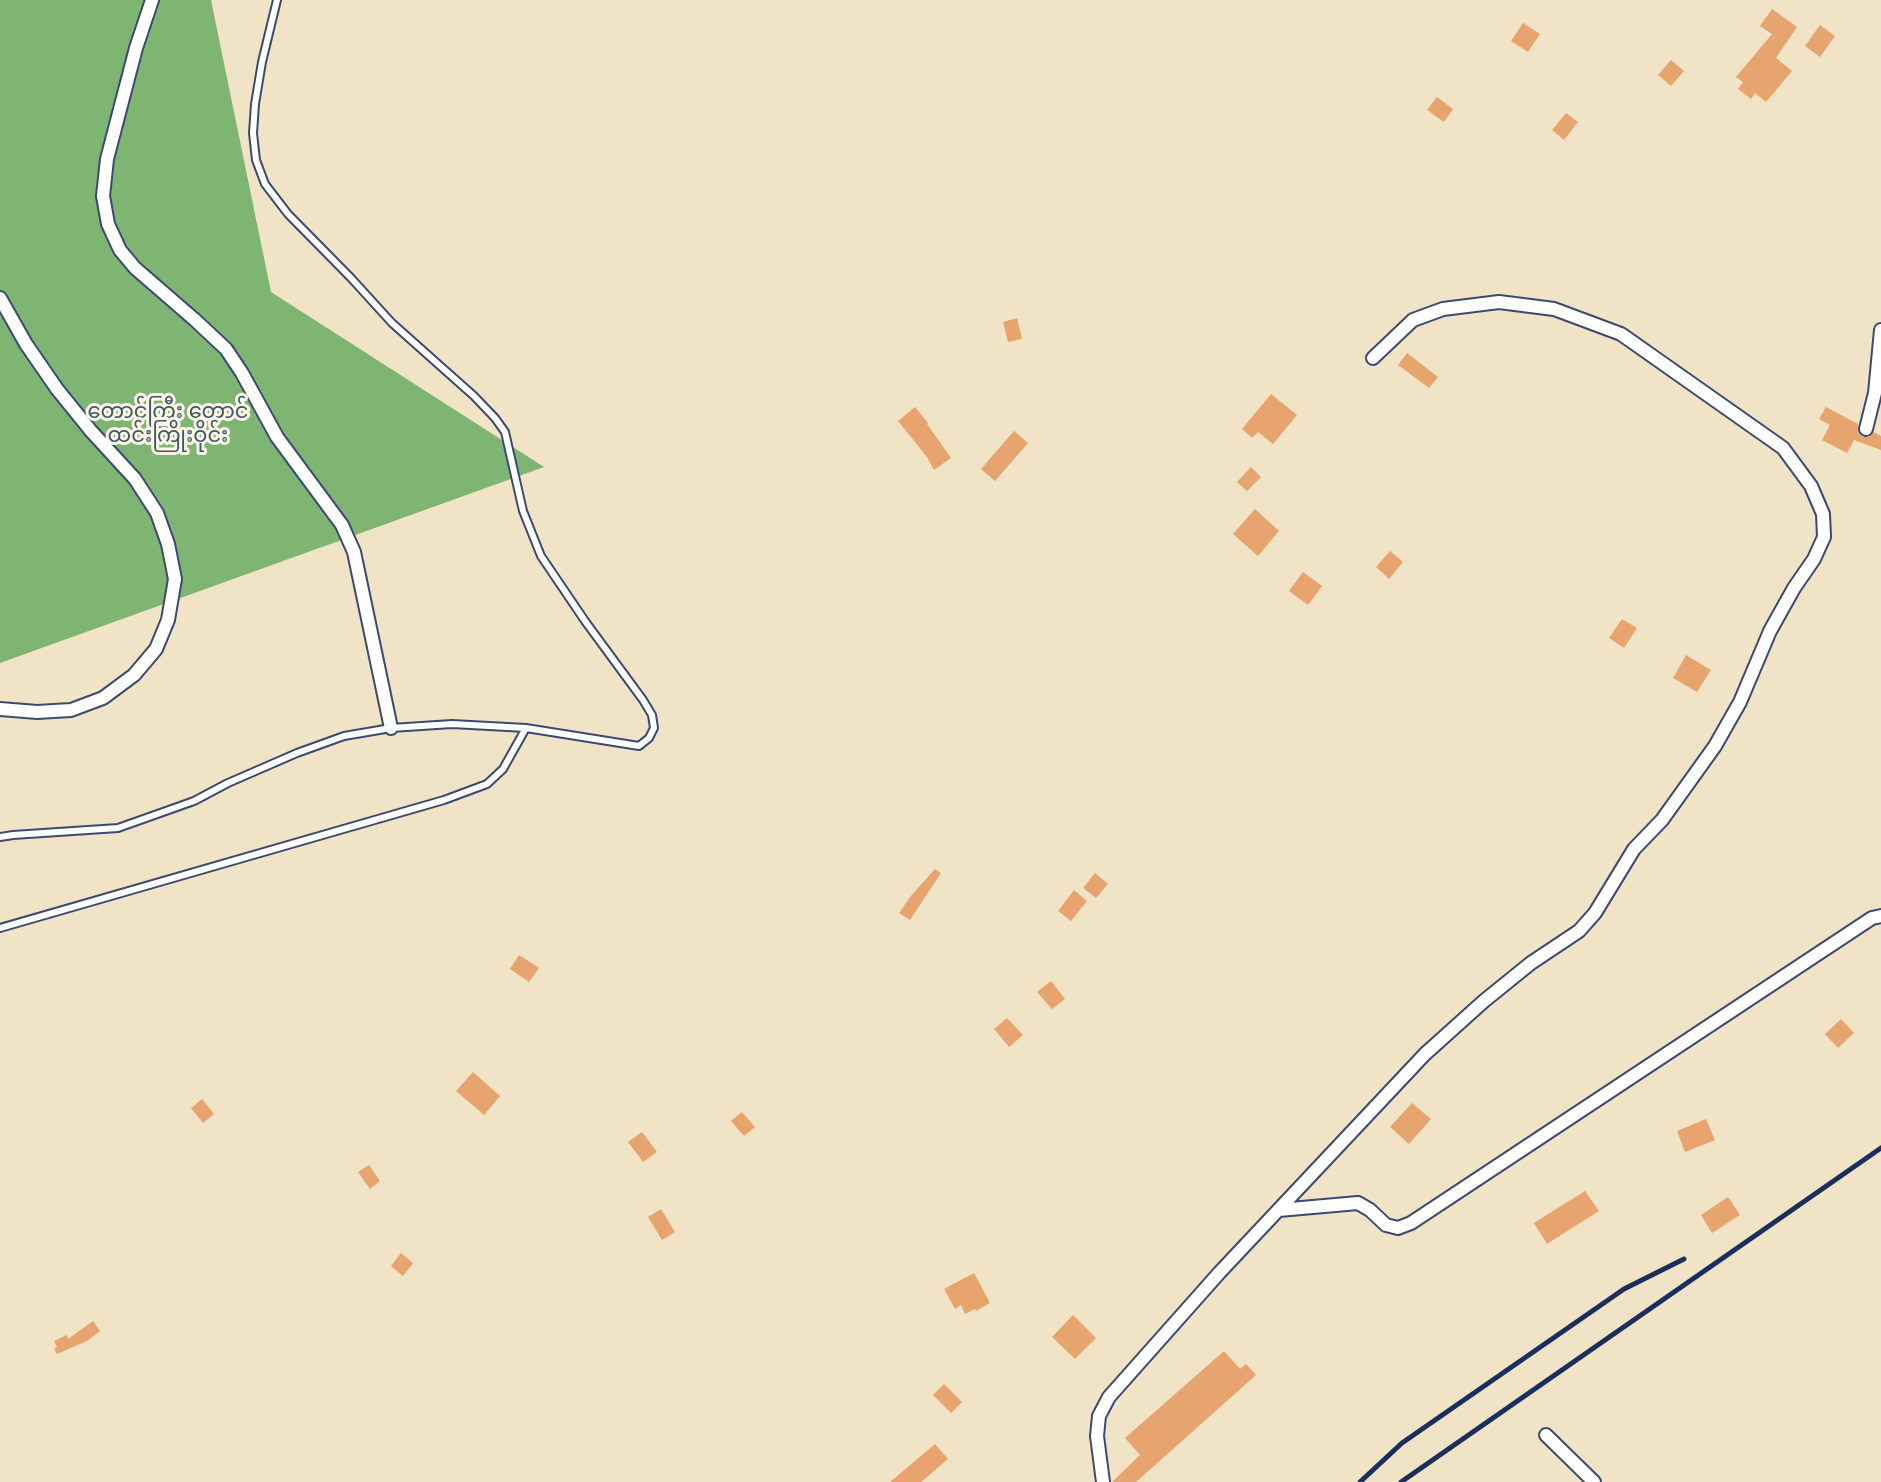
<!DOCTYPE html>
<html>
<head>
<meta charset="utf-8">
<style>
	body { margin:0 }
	canvas { display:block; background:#f1e3c6 }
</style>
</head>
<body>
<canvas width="1881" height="1482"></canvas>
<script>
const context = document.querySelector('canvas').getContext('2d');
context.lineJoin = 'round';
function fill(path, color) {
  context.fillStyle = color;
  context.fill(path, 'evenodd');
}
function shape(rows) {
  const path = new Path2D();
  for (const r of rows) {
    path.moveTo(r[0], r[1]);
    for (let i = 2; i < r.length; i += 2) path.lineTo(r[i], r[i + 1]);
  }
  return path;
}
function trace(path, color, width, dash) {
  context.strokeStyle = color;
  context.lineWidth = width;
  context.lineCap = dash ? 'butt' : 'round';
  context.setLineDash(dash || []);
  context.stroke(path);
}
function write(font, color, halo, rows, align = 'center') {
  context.font = font + ' "Libre Caslon Text","Noto Sans Myanmar",serif';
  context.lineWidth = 6;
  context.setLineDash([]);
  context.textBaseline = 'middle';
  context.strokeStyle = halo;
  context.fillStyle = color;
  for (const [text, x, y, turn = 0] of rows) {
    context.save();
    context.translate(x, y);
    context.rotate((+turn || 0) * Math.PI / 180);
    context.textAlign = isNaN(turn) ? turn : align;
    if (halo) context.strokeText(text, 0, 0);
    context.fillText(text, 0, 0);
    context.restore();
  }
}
fill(shape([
	[0,0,211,0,271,292,544,467,0,663]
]), '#7eb572');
fill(shape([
	[1772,9,1797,27,1776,58,1792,71,1766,102,1755,93,1751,99,1738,89,1743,82,1736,77,1772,34,1760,26],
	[1523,23,1540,34,1528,52,1511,41],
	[1820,25,1835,36,1820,57,1805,46],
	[1671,60,1684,71,1671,86,1658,75],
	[1437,97,1453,109,1444,122,1427,110],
	[1566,113,1578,122,1564,140,1552,130],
	[1017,318,1022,339,1008,342,1003,322],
	[1407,353,1438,377,1429,388,1398,365],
	[1271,394,1297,415,1273,444,1258,432,1252,438,1242,429],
	[915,407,928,423,927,424,951,458,934,470,927,457,898,421],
	[1826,407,1858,424,1858,432,1863,437,1869,437,1874,432,1881,436,1881,450,1854,440,1847,453,1822,440,1830,425,1819,419],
	[1014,431,1028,443,995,481,981,469],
	[1251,467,1261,477,1247,491,1237,482],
	[1255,509,1279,531,1258,556,1233,534],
	[1390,551,1403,562,1389,579,1376,567],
	[1303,572,1322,586,1308,605,1289,591],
	[1622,619,1637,628,1624,648,1609,638],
	[1686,655,1711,670,1697,692,1673,678],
	[935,869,941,873,910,920,899,913,910,897],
	[1095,873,1108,884,1096,898,1083,888],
	[1074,890,1087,901,1071,921,1058,911],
	[519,955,539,968,529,982,510,969],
	[1051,981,1065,999,1052,1009,1037,992],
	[1007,1018,1023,1035,1009,1047,994,1029],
	[1841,1019,1854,1033,1838,1048,1825,1034],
	[473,1072,500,1096,484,1115,456,1091],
	[202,1099,214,1114,203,1123,191,1108],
	[1412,1103,1431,1119,1409,1144,1390,1127],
	[742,1112,755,1127,744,1136,731,1121],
	[1706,1119,1715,1140,1685,1152,1677,1131],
	[642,1132,657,1152,643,1162,628,1142],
	[369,1165,380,1181,370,1189,358,1172],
	[1585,1191,1599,1211,1547,1244,1534,1223],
	[1728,1197,1740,1215,1712,1233,1701,1215],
	[661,1209,675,1232,662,1240,648,1217],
	[401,1253,413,1263,403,1276,391,1266],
	[974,1273,990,1303,976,1311,975,1309,965,1314,961,1305,955,1309,944,1289],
	[1073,1315,1096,1338,1075,1359,1052,1337],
	[93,1321,100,1331,87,1341,57,1354,54,1349,57,1347,54,1341,67,1335,68,1339],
	[1224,1351,1240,1369,1246,1364,1256,1375,1136,1482,1112,1482,1140,1455,1125,1438],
	[944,1384,962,1402,951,1413,933,1395],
	[935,1444,948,1459,921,1482,890,1482]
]), '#e7a46e');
const service = shape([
	[0,837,13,835,118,828,194,801,228,783,297,753,344,736,391,728,452,724,526,728,639,746,649,738,654,728,652,715,643,700,585,621,541,556,523,511,505,432,495,418,474,396,392,323,351,278,288,214,265,184,256,160,253,133,255,104,262,62,277,0],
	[0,928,444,800,487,784,503,769,526,728]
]);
const minor = shape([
	[152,0,136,48,107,159,103,196,108,224,120,250,135,268,195,320,226,349,242,373,277,437,342,525,354,552,391,728],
	[0,298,26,344,57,389,91,431,135,479,157,513,168,544,175,579,168,620,156,649,134,675,103,698,71,710,37,712,0,709],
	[1866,429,1875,393,1881,330],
	[1279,1210,1358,1203,1370,1210,1386,1225,1398,1228,1411,1223,1872,918,1881,916],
	[1546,1435,1594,1482],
	[1103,1482,1097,1436,1099,1416,1109,1397,1220,1272,1425,1054,1484,1001,1531,963,1579,931,1595,913,1634,849,1662,820,1715,746,1740,702,1770,631,1794,588,1814,559,1824,537,1823,514,1811,486,1783,448,1621,334,1554,309,1499,302,1443,309,1413,320,1373,358]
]);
trace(service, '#3b4a6e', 10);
trace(minor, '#3b4a6e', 16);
trace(service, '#fff', 6);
trace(minor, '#fff', 12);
trace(shape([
	[1360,1482,1402,1443,1624,1289,1684,1259],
	[1401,1482,1881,1148]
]), '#1b2f5e', 5);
write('21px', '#3c5868', '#fcf5e5', [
	["တောင်ကြီး တောင်",168,412],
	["ထင်းကြိုးဝိုင်း",168,436]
]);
</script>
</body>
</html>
